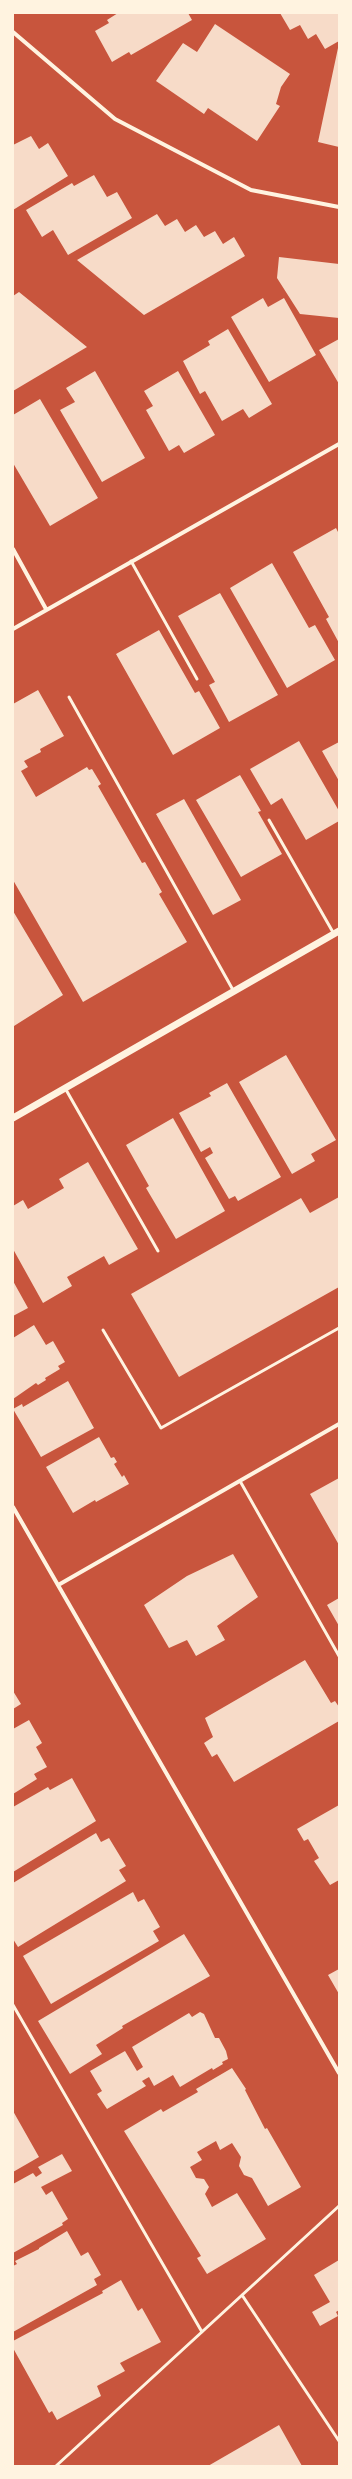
<!DOCTYPE html>
<html>
<head>
<meta charset="utf-8">
<style>
	body { margin:0 }
	#map { position:relative; width:352px; height:2479px; overflow:hidden; background:#c8553d; font-family:"Noto Sans",sans-serif }
	canvas { display:block }
	.frame { position:absolute; inset:0; border:14px solid #fff3e0; pointer-events:none }
</style>
</head>
<body>
<div id="map">
<canvas width="352" height="2479"></canvas>
<div class="frame"></div>
</div>
<script>
const context = document.querySelector('canvas').getContext('2d');
context.lineJoin = 'round';
function fill(path, color) {
  context.fillStyle = color;
  context.fill(path, 'evenodd');
}
function shape(rows) {
  const path = new Path2D();
  for (const r of rows) {
    path.moveTo(r[0], r[1]);
    for (let i = 2; i < r.length; i += 2) path.lineTo(r[i], r[i + 1]);
  }
  return path;
}
function trace(path, color, width, dash) {
  context.strokeStyle = color;
  context.lineWidth = width;
  context.lineCap = dash ? 'butt' : 'round';
  context.setLineDash(dash || []);
  context.stroke(path);
}
fill(shape([
	[118,13,188,13,192,20,131,55,129,52,112,62,95,31,109,23,107,20],
	[280,13,339,13,339,41,325,49,316,34,308,39,300,25,290,30],
	[215,24,290,74,281,87,276,104,280,106,257,141,208,108,204,114,156,81,183,43,197,52],
	[338,48,339,48,339,147,318,142],
	[31,136,39,149,48,143,68,176,13,210,13,145],
	[94,175,107,197,117,192,132,218,68,255,53,230,42,237,26,210,72,183,74,186],
	[157,214,165,226,177,219,185,232,196,225,204,237,215,231,223,244,234,237,245,256,144,315,77,260],
	[279,257,339,264,339,318,300,314,277,278],
	[19,292,87,347,13,391,13,296],
	[263,298,268,307,284,298,316,355,269,382,231,317],
	[228,329,272,404,249,418,243,409,222,421,205,391,200,394,183,361,210,345,208,341],
	[339,339,339,384,319,350],
	[95,371,145,458,102,482,60,410,75,402,66,388],
	[178,371,215,435,184,453,179,445,169,451,146,410,153,406,144,391],
	[40,399,98,498,50,526,13,463,13,415],
	[336,528,339,534,339,643,326,619,329,617,293,552],
	[272,563,309,628,315,625,335,660,287,688,230,588],
	[220,593,278,695,229,722,209,685,215,682,178,616],
	[159,630,195,693,199,691,220,728,173,755,116,654],
	[38,690,64,736,40,749,41,752,24,761,28,767,21,771,36,797,87,767,89,770,92,769,101,784,98,786,142,863,145,862,162,892,159,894,187,942,83,1002,13,880,13,704],
	[299,741,339,811,339,821,306,840,282,798,271,805,250,769],
	[339,742,339,781,322,751],
	[240,775,261,811,258,812,282,854,241,877,196,800],
	[184,799,241,900,213,915,156,814],
	[13,911,63,995,14,1026,13,1024],
	[286,1055,336,1140,311,1154,315,1161,292,1174,239,1082],
	[227,1083,281,1177,238,1201,235,1196,229,1199,205,1158,213,1153,210,1147,201,1152,179,1113,211,1096,209,1093],
	[173,1118,225,1211,176,1239,146,1188,149,1186,126,1145],
	[88,1162,138,1249,109,1265,104,1256,67,1277,72,1286,43,1303,13,1249,13,1206,23,1200,28,1209,64,1188,59,1179],
	[339,1197,339,1287,179,1377,131,1294,301,1198,310,1213],
	[13,1281,28,1308,13,1316],
	[34,1325,46,1345,53,1341,65,1362,58,1366,60,1369,45,1378,46,1380,38,1385,36,1383,13,1399,13,1338],
	[68,1381,94,1428,41,1457,13,1409,22,1404,23,1407],
	[99,1437,111,1458,114,1457,117,1462,114,1464,122,1477,124,1475,129,1484,96,1502,95,1500,73,1513,46,1467],
	[339,1478,339,1545,310,1494],
	[233,1554,258,1597,217,1626,225,1640,196,1656,187,1640,169,1648,144,1605,187,1576],
	[339,1598,339,1626,327,1605],
	[305,1660,331,1703,335,1701,339,1707,339,1721,234,1782,217,1754,212,1757,204,1743,213,1737,205,1718],
	[13,1691,21,1704,13,1709],
	[29,1720,42,1743,36,1747,47,1767,34,1774,37,1779,13,1794,13,1729],
	[72,1778,96,1821,13,1872,13,1807,48,1787,50,1790],
	[339,1805,339,1880,330,1885,314,1861,319,1858,308,1839,304,1841,297,1829],
	[96,1833,101,1842,109,1838,126,1866,119,1870,126,1881,18,1947,13,1939,13,1883],
	[133,1892,138,1902,144,1899,160,1927,153,1931,159,1941,51,2004,23,1956],
	[184,1934,210,1976,122,2026,123,2028,96,2045,102,2054,70,2074,38,2021],
	[339,1969,339,1994,328,1975],
	[200,2012,204,2014,215,2038,219,2038,226,2051,228,2059,222,2062,223,2064,213,2070,212,2068,180,2087,173,2075,154,2086,149,2077,142,2081,146,2086,107,2109,97,2094,102,2091,90,2071,125,2051,137,2071,143,2067,132,2047,189,2013,192,2017],
	[232,2068,246,2089,245,2090,265,2129,267,2128,301,2187,268,2206,252,2178,244,2175,239,2166,241,2157,232,2143,220,2150,216,2141,197,2152,202,2160,190,2167,196,2178,204,2179,209,2187,205,2194,212,2207,237,2193,266,2239,207,2274,197,2258,201,2256,124,2131,161,2109,163,2112,198,2092,196,2089],
	[13,2111,39,2157,13,2172],
	[62,2154,72,2171,41,2187,46,2195,52,2191,68,2219,62,2223,63,2225,13,2253,13,2184,33,2173,36,2177,42,2173,38,2167],
	[67,2231,81,2256,88,2252,101,2275,94,2279,97,2285,13,2332,13,2266,17,2264,15,2261,39,2249,39,2248],
	[339,2260,339,2310,336,2312,338,2316,320,2326,312,2312,330,2302,314,2275],
	[121,2280,138,2311,142,2308,161,2342,120,2363,125,2371,97,2386,101,2396,57,2420,52,2411,49,2413,13,2348,13,2341,103,2293,102,2291],
	[279,2425,302,2466,208,2466]
]), '#f7dbc8');
trace(shape([
	[131,561,197,679],
	[69,697,233,990],
	[269,820,334,934],
	[65,1088,158,1251],
	[103,1330,161,1428,339,1328],
	[240,1481,339,1656],
	[13,2005,202,2332],
	[242,2295,339,2441],
	[56,2466,339,2206]
]), '#fff3e0', 3);
trace(shape([
	[13,32,115,119,251,190,339,207],
	[13,549,46,609],
	[13,629,339,444],
	[13,1507,339,2073],
	[60,1584,339,1424]
]), '#fff3e0', 4);
trace(shape([
	[13,1118,339,931]
]), '#fff3e0', 7);
</script>
</body>
</html>
